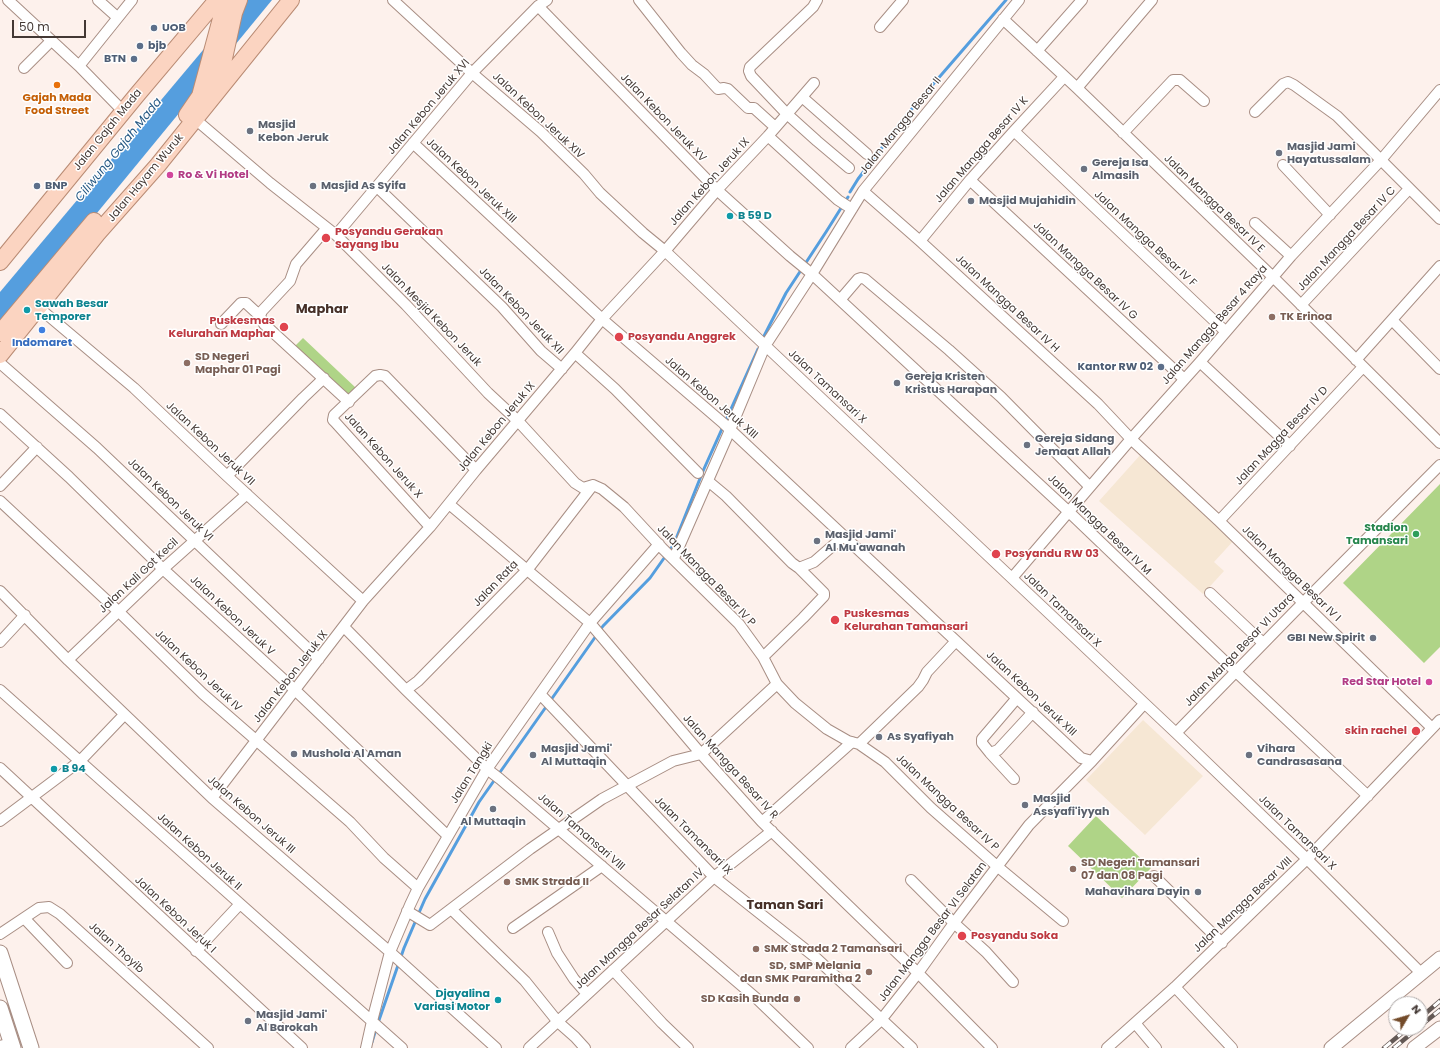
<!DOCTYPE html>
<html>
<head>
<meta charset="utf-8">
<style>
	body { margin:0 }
	#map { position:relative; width:1440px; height:1048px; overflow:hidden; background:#fdf1ec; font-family:Poppins,sans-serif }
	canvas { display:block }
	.north { position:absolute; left:1388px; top:996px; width:40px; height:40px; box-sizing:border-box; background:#fff; border:1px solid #b4afae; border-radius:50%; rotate:52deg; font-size:11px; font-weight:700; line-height:16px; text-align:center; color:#433834 }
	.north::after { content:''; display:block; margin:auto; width:14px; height:18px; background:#734b2a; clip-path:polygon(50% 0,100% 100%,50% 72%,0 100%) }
	.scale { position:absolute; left:12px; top:20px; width:74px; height:18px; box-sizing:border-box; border:2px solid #433834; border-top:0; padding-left:5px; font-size:12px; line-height:14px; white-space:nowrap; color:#433834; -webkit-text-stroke:3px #fff; paint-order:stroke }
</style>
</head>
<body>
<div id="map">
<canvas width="1440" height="1048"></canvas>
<div class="north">N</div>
<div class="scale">50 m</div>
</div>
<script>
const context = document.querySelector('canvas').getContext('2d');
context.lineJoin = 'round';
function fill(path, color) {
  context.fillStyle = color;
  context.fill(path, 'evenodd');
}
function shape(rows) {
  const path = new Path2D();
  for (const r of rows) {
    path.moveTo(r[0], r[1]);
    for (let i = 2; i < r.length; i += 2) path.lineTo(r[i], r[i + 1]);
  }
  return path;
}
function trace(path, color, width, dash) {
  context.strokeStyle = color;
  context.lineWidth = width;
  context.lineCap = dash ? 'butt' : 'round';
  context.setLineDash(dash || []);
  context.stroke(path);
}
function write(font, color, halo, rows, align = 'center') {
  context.font = font + ' Poppins,sans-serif';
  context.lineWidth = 3;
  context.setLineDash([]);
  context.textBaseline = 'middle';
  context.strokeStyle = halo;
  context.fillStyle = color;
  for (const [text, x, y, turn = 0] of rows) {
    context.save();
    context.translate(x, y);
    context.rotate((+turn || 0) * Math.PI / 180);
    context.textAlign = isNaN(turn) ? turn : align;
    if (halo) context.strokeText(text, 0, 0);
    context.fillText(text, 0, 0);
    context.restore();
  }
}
fill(shape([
	[1142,453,1236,538,1214,562,1224,571,1203,594,1099,501],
	[1143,720,1203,776,1145,835,1086,780]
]), '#f6e7d4');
fill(shape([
	[303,338,356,388,348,396,295,346],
	[1440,484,1440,647,1424,663,1343,583],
	[1096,816,1151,868,1122,898,1068,846]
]), '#afd487');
fill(shape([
	[245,0,272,0,0,331,0,292]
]), '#559ede');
trace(shape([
	[850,192,858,179,910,111,1006,0],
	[762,340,786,293,826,232,848,197],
	[418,915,425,899,479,802,603,626,650,578,674,544,703,471,758,349],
	[378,1023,404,948,416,920],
	[372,1042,376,1029]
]), '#559ede', 3);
const minor = shape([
	[8,0,79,66,118,106],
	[98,0,117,17],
	[393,0,472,73,541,132,584,174,600,193,643,233,665,251,1176,733,1307,859,1421,973],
	[639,0,681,53,692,65,704,74,718,89,724,88,728,89,748,108,754,108,775,127],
	[817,0,813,7,750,67,749,71,751,76,787,114,817,141,849,168],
	[538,6,717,190,790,256,812,274,1069,512,1236,672,1368,796],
	[1003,19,1077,88,1273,277,1440,443],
	[880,27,903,0],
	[1037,51,1082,0],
	[79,66,132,0],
	[24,68,51,41],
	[1077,88,1152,0],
	[802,97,867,154],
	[1255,112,1283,84,1288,82,1294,85,1337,116,1440,219],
	[195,119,270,183,336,235,406,305,488,393,518,421,575,483,583,488,593,485,602,489,624,507,662,548,739,624,763,657,777,684,795,703,827,729,848,741,859,744,885,762,931,808,998,867,1063,921],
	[1014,131,1225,331],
	[1123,133,1173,80,1180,80,1204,101],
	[768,136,838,200,852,209],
	[413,143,602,319,723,423,1081,758,1092,761],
	[1283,165,1330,215],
	[970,180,1184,379],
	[377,187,502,307,541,351,562,369],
	[863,191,920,241,1098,404,1131,439,1219,521,1432,728],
	[1255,223,1291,256],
	[336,235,472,73,538,6,547,0],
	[920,241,970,180,1014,131,1064,77],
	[840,300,858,279,861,278,865,279,949,350,1001,397,1090,487],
	[1301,305,1409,189],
	[38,307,134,388,227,476,363,601],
	[260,316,262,311,290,281,296,264,327,228],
	[1392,320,1440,369],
	[221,324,241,303,246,303,260,316,264,324,349,402],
	[575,353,615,389,698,473],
	[1356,360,1440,266],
	[1200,362,1290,446],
	[0,363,97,448,319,659],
	[0,414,69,477,163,569,295,690,448,836],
	[227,476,303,398,324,378],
	[708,481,726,496,792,563,799,568,824,593,824,596,803,618,763,657],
	[0,486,37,447],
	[0,501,118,611,203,694,350,822,384,858,418,888],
	[449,504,590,623,701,754,762,822,918,973,992,1048],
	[1219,521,1363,367],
	[430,527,335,422,333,420,334,415,375,376,380,375,385,376,476,470],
	[674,558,730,430,765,346,812,274,863,191,1019,0],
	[799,568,814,562,844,536],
	[1012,578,1131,439,1200,362,1291,256,1381,160,1440,90],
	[0,591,68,660,212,798,390,952,496,1048],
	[1210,593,1263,643],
	[344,627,406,690,487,769,500,779,756,998,808,1048],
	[0,642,25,615],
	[68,660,163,569,247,494],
	[0,690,402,1048],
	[406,690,418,681,528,569,593,485],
	[540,694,714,877,815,957,912,1048],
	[1017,698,982,739,982,743,990,753,998,750,1033,712],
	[1176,733,1294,612,1440,465],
	[859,744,918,687,923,680,927,672,956,641],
	[990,753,1014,779],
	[0,768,302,1048],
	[212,798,363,601,430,527,476,470,575,353,602,319,665,251,717,190,768,136,814,83],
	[0,821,80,761,124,715],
	[762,822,852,742],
	[1154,876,1222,943],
	[911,880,954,923,986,952,1013,982],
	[451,909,525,981,558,1022,575,1037,585,1048],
	[407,911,430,925,530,849,602,799,673,761,701,754,777,684],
	[24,918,67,963],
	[513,928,602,866],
	[548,932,557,953,574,979,587,994],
	[0,934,39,908,49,907,60,914,208,1048],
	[196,951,240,904],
	[613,970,662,1023,688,1048],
	[1175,987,1232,1048],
	[1135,1023,1156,1048],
	[0,1046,12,1043],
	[366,1048,372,1021,390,952,410,905,418,888,487,769,590,623,659,544],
	[529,1048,714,877,772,831],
	[851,1048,881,1020,918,973,954,923,1029,825,1092,761,1144,704],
	[1107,1048,1175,987,1307,859,1440,720]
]);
const tertiary = shape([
	[1331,1048,1440,958],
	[1414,1048,1440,1028]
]);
const secondary = shape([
	[0,953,31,1048],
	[0,1008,13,1048]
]);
const primary = shape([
	[214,89,221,72,234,13,239,0],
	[187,115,200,96,226,0],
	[0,262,136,96,217,0],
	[0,333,94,221],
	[0,355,97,234,158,165,291,0]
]);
trace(minor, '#a88e84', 12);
trace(tertiary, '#a88e84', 15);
trace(secondary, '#a88e84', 17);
trace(primary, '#b98b74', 18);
trace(minor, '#fff', 10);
trace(tertiary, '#fff', 13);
trace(secondary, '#fff', 15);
trace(primary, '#fbd4c1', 16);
const rail = shape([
	[1420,1018,1440,1001],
	[1420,1026,1440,1010],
	[1384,1048,1408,1028],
	[1394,1048,1418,1028]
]);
trace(rail, '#645955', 4.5);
trace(rail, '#fff', 3, [9]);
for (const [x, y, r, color] of [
	[154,28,4,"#5c6f8a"],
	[140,46,4,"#5c6f8a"],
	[134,59,4,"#5c6f8a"],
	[57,85,4,"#e8710a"],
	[250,131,4,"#6b7280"],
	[1279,153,4,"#6b7280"],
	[1084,169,4,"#6b7280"],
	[170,175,4,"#d1479c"],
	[37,186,4,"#5c6f8a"],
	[313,186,4,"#6b7280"],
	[971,201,4,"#6b7280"],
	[730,216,4,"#0f9aa8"],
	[326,238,5,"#e0444e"],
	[27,310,4,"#0f9aa8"],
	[1272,317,4,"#8d6e63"],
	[284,327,5,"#e0444e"],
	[42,330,4,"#3f7fe0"],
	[619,337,5,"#e0444e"],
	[187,363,4,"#8d6e63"],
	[1161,367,4,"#5c6f8a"],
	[897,383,4,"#6b7280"],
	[1027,445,4,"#6b7280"],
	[1416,534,4,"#2e9e5b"],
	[817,541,4,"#6b7280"],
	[996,554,5,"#e0444e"],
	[835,620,5,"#e0444e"],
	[1373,638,4,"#6b7280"],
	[1429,682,4,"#d1479c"],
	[1416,731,5,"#e0444e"],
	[879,737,4,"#6b7280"],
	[294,754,4,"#6b7280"],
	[533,755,4,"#6b7280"],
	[1249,755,4,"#6b7280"],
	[54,769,4,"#0f9aa8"],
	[1025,805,4,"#6b7280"],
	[493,809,4,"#6b7280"],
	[1073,869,4,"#8d6e63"],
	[507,882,4,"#8d6e63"],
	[1198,892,4,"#6b7280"],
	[962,936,5,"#e0444e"],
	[756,949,4,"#8d6e63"],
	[869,972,4,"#8d6e63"],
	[797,999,4,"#8d6e63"],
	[498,1000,4,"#0f9aa8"],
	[248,1021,4,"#6b7280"]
]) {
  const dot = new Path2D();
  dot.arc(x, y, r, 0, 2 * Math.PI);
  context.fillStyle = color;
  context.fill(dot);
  trace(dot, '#fff', 1.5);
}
write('bold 11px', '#4e5e75', '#fff', [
	["UOB",162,28],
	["bjb",148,46],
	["BTN",126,59,"right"],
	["BNP",45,186],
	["Kantor RW 02",1153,367,"right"]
], 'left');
write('bold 11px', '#c56008', '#fff', [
	["Gajah Mada",57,98],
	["Food Street",57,111]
]);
write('11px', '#433834', '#fff', [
	["Jalan Kebon Jeruk XVI",429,107,-50],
	["Jalan Kebon Jeruk XIV",538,116,43],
	["Jalan Kebon Jeruk XV",663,118,46],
	["Jalan Mangga Besar II",901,126,-51],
	["Jalan Gajah Mada",108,130,-51],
	["Jalan Mangga Besar IV K",982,150,-49],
	["Jalan Hayam Wuruk",146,178,-50],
	["Jalan Kebon Jeruk XIII",471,181,43],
	["Jalan Kebon Jeruk IX",710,182,-48],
	["Jalan Mangga Besar IV E",1214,204,44],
	["Jalan Mangga Besar IV F",1145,239,43],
	["Jalan Mangga Besar IV C",1347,239,-47],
	["Jalan Mangga Besar IV G",1085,271,43],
	["Jalan Mangga Besar IV H",1007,304,43],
	["Jalan Kebon Jeruk XII",521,311,46],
	["Jalan Mesjid Kebon Jeruk",431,315,46],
	["Jalan Mangga Besar 4 Raya",1215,325,-49],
	["Jalan Tamansari X",827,387,43],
	["Jalan Kebon Jeruk XIII",711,398,41],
	["Jalan Kebon Jeruk IX",497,427,-50],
	["Jalan Magga Besar IV D",1282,436,-47],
	["Jalan Kebon Jeruk VII",210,444,43],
	["Jalan Kebon Jeruk X",383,456,48],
	["Jalan Kebon Jeruk VI",170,500,44],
	["Jalan Mangga Besar IV M",1099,525,44],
	["Jalan Mangga Besar IV I",1291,574,44],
	["Jalan Kali Got Kecil",139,576,-43],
	["Jalan Mangga Besar IV P",706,576,46],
	["Jalan Rata",496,584,-46],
	["Jalan Tamansari X",1062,610,44],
	["Jalan Kebon Jeruk V",232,616,43],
	["Jalan Manga Besar VI Utara",1240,650,-46],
	["Jalan Kebon Jeruk IV",198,671,43],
	["Jalan Kebon Jeruk IX",291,677,-52],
	["Jalan Kebon Jeruk XIII",1031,694,43],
	["Jalan Mangga Besar IV R",730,767,48],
	["Jalan Tangki",472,773,-58],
	["Jalan Mangga Besar IV P",947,803,43],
	["Jalan Kebon Jeruk III",251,815,41],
	["Jalan Tamansari VIII",581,832,41],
	["Jalan Tamansari X",1297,833,44],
	["Jalan Tamansari IX",693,836,45],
	["Jalan Kebon Jeruk II",199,852,42],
	["Jalan Mangga Besar VIII",1243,905,-44],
	["Jalan Kebon Jeruk I",175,915,43],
	["Jalan Mangga Besar Selatan IV",640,929,-43],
	["Jalan Mangga Besar VI Selatan",933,932,-53],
	["Jalan Thoyib",116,948,42]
]);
write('bold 11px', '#5b616d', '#fff', [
	["Masjid",258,125],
	["Kebon Jeruk",258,138],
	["Masjid Jami",1287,147],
	["Hayatussalam",1287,160],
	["Gereja Isa",1092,163],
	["Almasih",1092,176],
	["Masjid As Syifa",321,186],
	["Masjid Mujahidin",979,201],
	["Gereja Kristen",905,377],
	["Kristus Harapan",905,390],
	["Gereja Sidang",1035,439],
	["Jemaat Allah",1035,452],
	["Masjid Jami'",825,535],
	["Al Mu'awanah",825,548],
	["GBI New Spirit",1365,638,"right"],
	["As Syafiyah",887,737],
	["Masjid Jami'",541,749],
	["Al Muttaqin",541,762],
	["Vihara",1257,749],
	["Candrasasana",1257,762],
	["Mushola Al Aman",302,754],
	["Masjid",1033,799],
	["Assyafi'iyyah",1033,812],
	["Al Muttaqin",493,822,"center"],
	["Mahavihara Dayin",1190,892,"right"],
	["Masjid Jami'",256,1015],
	["Al Barokah",256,1028]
], 'left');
write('bold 11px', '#b23c85', '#fff', [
	["Ro & Vi Hotel",178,175],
	["Red Star Hotel",1421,682,"right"]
], 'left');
write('bold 11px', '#0d838f', '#fff', [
	["B 59 D",738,216],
	["Sawah Besar",35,304],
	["Temporer",35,317],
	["B 94",62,769],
	["Djayalina",490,994,"right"],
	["Variasi Motor",490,1007,"right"]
], 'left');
write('bold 11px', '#be3a42', '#fff', [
	["Posyandu Gerakan",335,232],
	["Sayang Ibu",335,245],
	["Puskesmas",275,321,"right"],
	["Kelurahan Maphar",275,334,"right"],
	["Posyandu Anggrek",628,337],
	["Posyandu RW 03",1005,554],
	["Puskesmas",844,614],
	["Kelurahan Tamansari",844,627],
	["skin rachel",1407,731,"right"],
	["Posyandu Soka",971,936]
], 'left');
write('bold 11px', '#785e54', '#fff', [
	["TK Erinoa",1280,317],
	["SD Negeri",195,357],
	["Maphar 01 Pagi",195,370],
	["SD Negeri Tamansari",1081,863],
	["07 dan 08 Pagi",1081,876],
	["SMK Strada II",515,882],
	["SMK Strada 2 Tamansari",764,949],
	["SD, SMP Melania",861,966,"right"],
	["dan SMK Paramitha 2",861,979,"right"],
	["SD Kasih Bunda",789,999,"right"]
], 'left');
write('bold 11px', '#366cbe', '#fff', [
	["Indomaret",42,343]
]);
write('bold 11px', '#27864d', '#fff', [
	["Stadion",1408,528],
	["Tamansari",1408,541]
], 'right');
write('italic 12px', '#255883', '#fff', [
	["Ciliwung Gajah Mada",119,150,-51]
]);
write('bold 13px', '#463028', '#fff', [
	["Maphar",322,310],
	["Taman Sari",785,906]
]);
</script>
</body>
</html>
